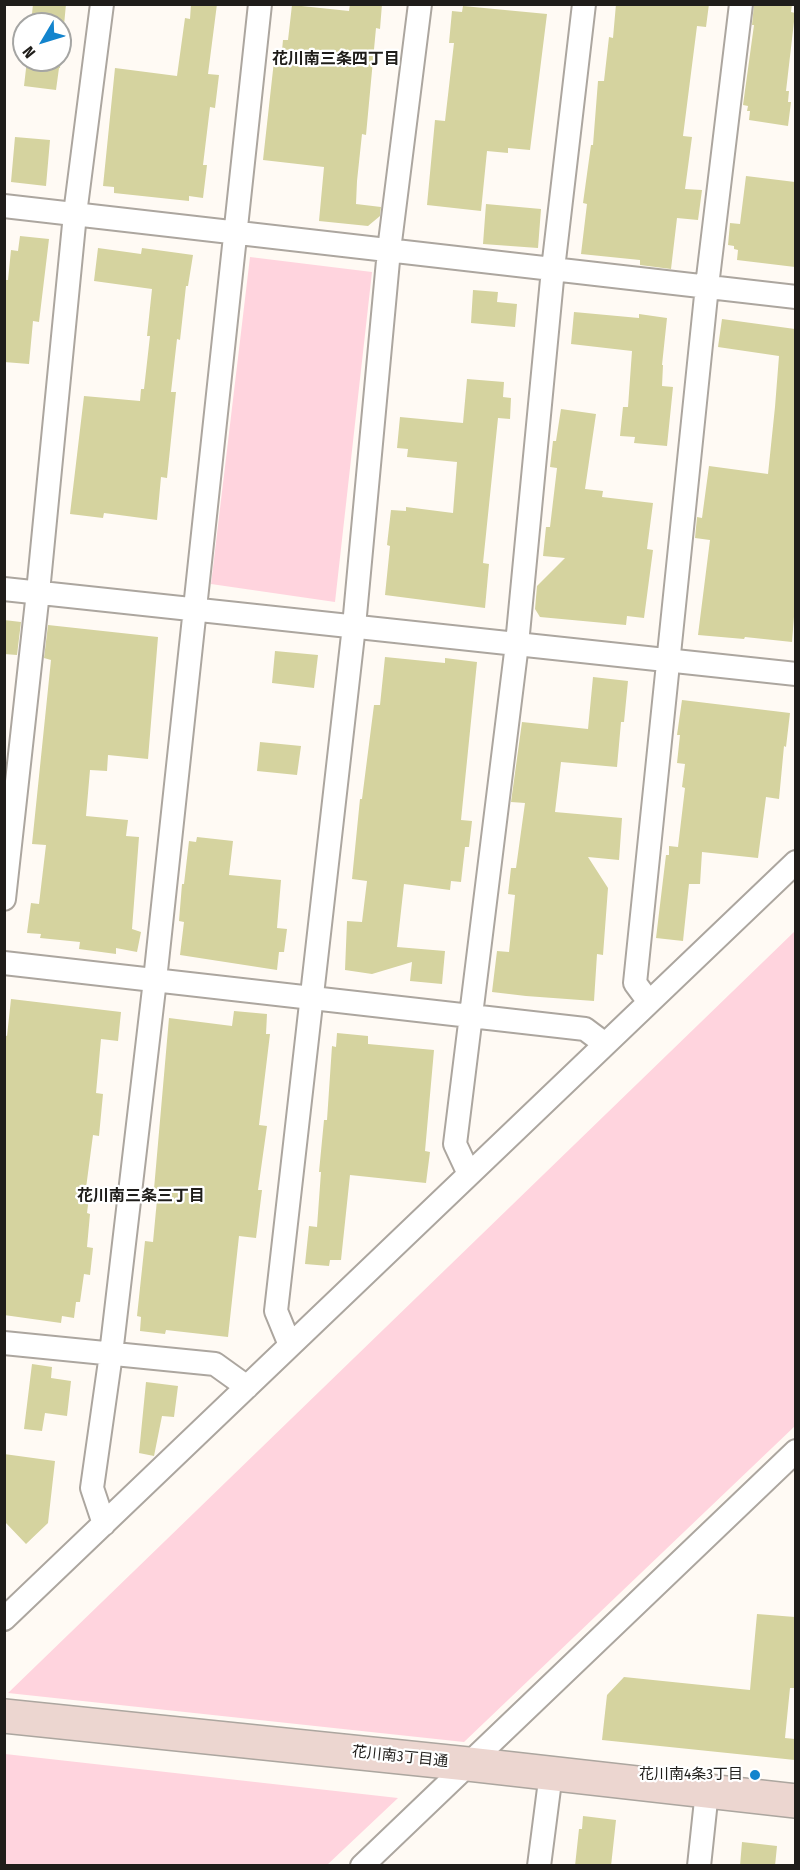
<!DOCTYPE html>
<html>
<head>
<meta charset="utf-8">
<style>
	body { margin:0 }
	#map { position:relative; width:800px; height:1870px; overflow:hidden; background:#fffaf4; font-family:"Fira Sans Condensed",sans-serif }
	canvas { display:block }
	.frame { position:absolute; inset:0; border:6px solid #1f1d1a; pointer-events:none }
	.north { position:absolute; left:12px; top:12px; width:60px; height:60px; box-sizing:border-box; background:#fff; border:2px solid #a5a5a3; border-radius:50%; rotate:232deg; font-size:16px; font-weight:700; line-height:24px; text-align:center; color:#1f1d1a }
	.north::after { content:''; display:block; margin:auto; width:21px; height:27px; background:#1384cd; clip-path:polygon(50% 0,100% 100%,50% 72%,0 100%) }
</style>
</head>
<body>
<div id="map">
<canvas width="800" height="1870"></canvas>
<div class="frame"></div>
<div class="north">N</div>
</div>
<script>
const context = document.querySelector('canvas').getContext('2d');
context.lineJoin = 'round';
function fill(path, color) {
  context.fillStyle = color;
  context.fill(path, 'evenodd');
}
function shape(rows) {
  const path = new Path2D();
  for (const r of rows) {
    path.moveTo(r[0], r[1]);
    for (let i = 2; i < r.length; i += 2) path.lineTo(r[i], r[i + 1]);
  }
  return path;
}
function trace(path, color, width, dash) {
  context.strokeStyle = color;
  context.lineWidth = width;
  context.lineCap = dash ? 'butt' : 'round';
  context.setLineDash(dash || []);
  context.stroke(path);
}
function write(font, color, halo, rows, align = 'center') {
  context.font = font + ' "Fira Sans Condensed","Noto Sans JP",sans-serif';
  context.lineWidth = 4.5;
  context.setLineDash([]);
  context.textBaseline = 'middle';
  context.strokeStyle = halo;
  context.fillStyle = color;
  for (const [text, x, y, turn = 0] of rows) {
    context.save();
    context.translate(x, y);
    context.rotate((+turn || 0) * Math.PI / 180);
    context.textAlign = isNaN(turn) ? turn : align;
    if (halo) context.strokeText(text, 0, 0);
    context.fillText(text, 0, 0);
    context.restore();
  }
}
fill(shape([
	[250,257,372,272,335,602,211,584],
	[795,931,795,1426,464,1742,8,1693],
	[5,1754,398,1798,327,1865,5,1865]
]), '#ffd4de');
fill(shape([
	[33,4,66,4,60,68,59,68,56,90,24,86,27,60,60,60,60,24,31,24],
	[191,4,217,4,208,74,219,75,215,108,210,107,203,165,207,165,203,198,189,196,189,201,114,193,114,187,103,186,115,68,177,76,185,18,190,19],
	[350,4,382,4,380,29,376,28,366,135,362,134,357,181,356,204,381,207,380,216,368,226,319,221,324,167,263,160,274,61,281,61,283,40,288,40,292,5,349,11],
	[616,4,709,4,706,27,697,26,683,136,692,137,685,189,702,190,698,220,677,218,671,269,640,265,640,260,581,254,587,204,583,203,591,145,593,145,598,81,604,81,609,37,613,38],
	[754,4,792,4,791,12,795,13,786,91,789,91,788,102,791,102,788,126,749,120,750,111,747,111,748,106,743,105,754,25,752,25],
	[463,6,547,14,530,150,508,148,508,153,487,151,481,211,427,205,435,120,445,121,454,43,449,43,452,11,462,12],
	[15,137,50,140,46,186,11,182],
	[746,176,795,182,795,267,737,260,738,250,734,249,734,246,728,245,730,223,740,224],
	[486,204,541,209,538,248,483,244],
	[20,236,49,239,39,322,33,321,29,364,4,362,4,280,8,280,11,250,18,251],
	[98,248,141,254,142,248,193,255,188,286,186,286,180,340,177,339,171,392,176,392,167,478,161,477,157,520,104,513,103,518,70,514,84,396,140,401,141,389,144,389,150,336,147,336,152,289,94,281],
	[473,290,498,292,497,302,517,304,515,327,471,323],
	[574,312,639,318,639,314,667,318,662,365,663,365,662,386,673,387,667,446,634,443,635,437,620,436,623,407,628,407,632,351,571,344],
	[722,319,795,329,795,604,792,642,745,637,744,639,698,635,710,540,695,538,697,517,702,518,709,466,768,474,775,407,779,356,718,347],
	[467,379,504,382,503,397,511,398,510,419,498,418,483,563,489,564,485,608,385,595,390,546,387,545,391,510,406,511,406,507,453,513,457,462,407,457,408,449,397,448,400,417,463,423],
	[561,409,596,414,585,489,603,491,602,497,653,503,647,549,653,550,644,618,627,616,626,625,540,617,535,609,537,586,565,558,543,556,546,527,550,527,557,468,550,467,553,441,556,441],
	[4,620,21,622,17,655,4,654],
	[48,625,158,637,148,759,108,755,107,771,90,770,86,816,128,820,126,836,139,837,132,929,141,932,137,952,116,948,116,954,79,949,80,942,40,938,41,934,27,933,31,903,39,904,46,845,32,844,51,660,44,658],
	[275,651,318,655,314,688,272,683],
	[385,657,445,663,445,658,477,662,461,820,472,821,469,847,465,847,461,882,451,881,450,890,404,884,397,947,445,951,442,984,410,981,412,962,372,974,345,970,347,921,362,922,367,881,352,879,360,799,362,799,374,705,380,705],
	[593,677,628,681,624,722,621,722,617,767,561,762,555,812,622,818,619,860,588,857,608,888,603,955,597,954,594,1001,526,996,492,992,497,951,509,952,515,895,508,894,511,868,516,868,525,803,511,802,522,722,588,729],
	[682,700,790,713,786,747,784,746,779,799,766,797,758,858,702,852,700,884,689,884,683,941,656,938,666,855,669,855,669,846,678,847,685,788,682,787,685,764,677,763,680,735,677,735],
	[260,742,301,746,297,775,257,771],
	[197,837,233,841,229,875,281,880,277,928,287,929,284,952,279,952,277,970,180,955,184,922,179,921,182,884,184,884,189,841,196,842],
	[11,999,121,1012,118,1041,101,1039,96,1093,103,1094,99,1136,93,1135,86,1188,90,1189,87,1213,90,1214,87,1247,93,1248,90,1275,84,1274,80,1302,76,1302,74,1318,62,1316,61,1323,4,1315,4,1035,7,1036],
	[234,1011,267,1014,266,1034,270,1034,259,1125,267,1126,258,1190,262,1190,256,1238,239,1236,228,1337,166,1330,165,1334,140,1331,141,1317,137,1316,145,1241,153,1242,158,1189,154,1189,169,1018,232,1026],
	[337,1033,368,1036,368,1044,434,1050,425,1151,430,1152,426,1183,350,1175,341,1260,330,1260,329,1266,305,1264,309,1226,317,1227,321,1172,319,1172,324,1120,327,1120,332,1046,336,1047],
	[32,1364,52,1367,51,1378,71,1381,67,1416,45,1413,42,1431,24,1429],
	[146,1382,178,1386,174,1417,162,1416,154,1456,139,1453],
	[4,1454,55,1461,48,1523,26,1544,5,1522],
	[757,1614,795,1617,795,1688,790,1688,785,1738,795,1739,795,1760,602,1740,607,1695,624,1677,750,1690],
	[583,1816,616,1820,611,1866,575,1866,579,1829,582,1829],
	[742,1842,777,1846,775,1866,740,1866]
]), '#d5d39f');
const street = shape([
	[4,206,796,297],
	[4,589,796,674],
	[4,899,38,592,75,214,102,4],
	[4,963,585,1029,605,1044],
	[649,1002,635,983,707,286,741,4],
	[469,1174,455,1144,517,644,553,269,584,4],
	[4,1343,215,1364,247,1387],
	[290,1345,276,1311,354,626,389,250,420,4],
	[104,1524,92,1488,111,1354,155,980,260,4],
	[4,1619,796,862],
	[362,1866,796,1451],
	[539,1866,551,1773],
	[699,1866,707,1791]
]);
const secondary = shape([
	[4,1716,468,1764,796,1801]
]);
trace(street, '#aca69f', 26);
trace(secondary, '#aca69f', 36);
trace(street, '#fff', 22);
trace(secondary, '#ecd6d0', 33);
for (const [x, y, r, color] of [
	[755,1775,6,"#1384cd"]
]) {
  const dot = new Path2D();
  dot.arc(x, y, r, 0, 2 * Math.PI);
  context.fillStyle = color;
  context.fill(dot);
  trace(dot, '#fff', 2);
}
write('15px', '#1f1d1a', '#fff', [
	["花川南3丁目通",400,1757,6]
]);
write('15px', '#1f1d1a', '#fff', [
	["花川南4条3丁目",743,1775]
], 'right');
write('bold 16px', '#1f1d1a', '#fff', [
	["花川南三条四丁目",336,60],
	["花川南三条三丁目",141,1197]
]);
</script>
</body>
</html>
